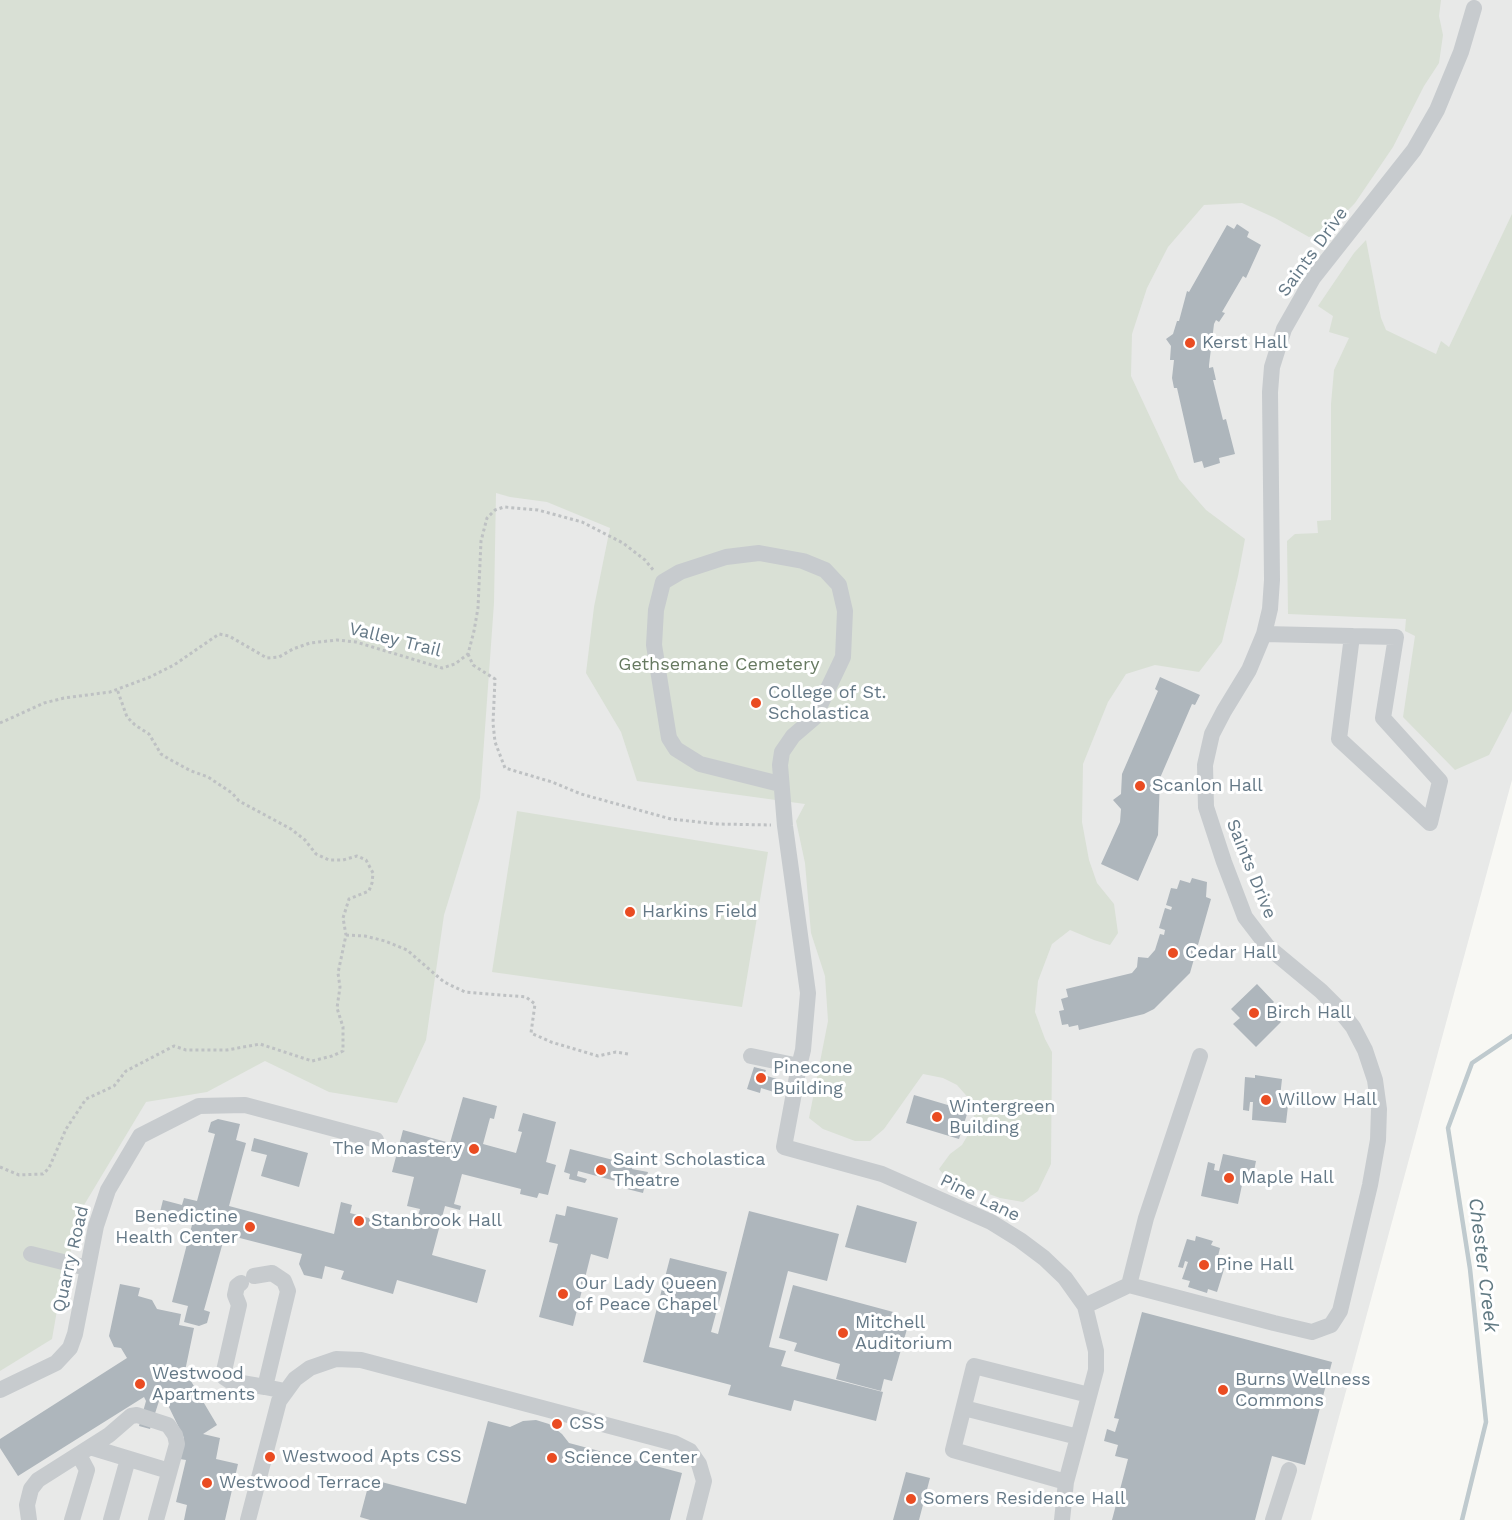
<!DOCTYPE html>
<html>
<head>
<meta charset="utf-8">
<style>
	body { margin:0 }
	canvas { display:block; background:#f8f8f4 }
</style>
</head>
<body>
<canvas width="1512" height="1520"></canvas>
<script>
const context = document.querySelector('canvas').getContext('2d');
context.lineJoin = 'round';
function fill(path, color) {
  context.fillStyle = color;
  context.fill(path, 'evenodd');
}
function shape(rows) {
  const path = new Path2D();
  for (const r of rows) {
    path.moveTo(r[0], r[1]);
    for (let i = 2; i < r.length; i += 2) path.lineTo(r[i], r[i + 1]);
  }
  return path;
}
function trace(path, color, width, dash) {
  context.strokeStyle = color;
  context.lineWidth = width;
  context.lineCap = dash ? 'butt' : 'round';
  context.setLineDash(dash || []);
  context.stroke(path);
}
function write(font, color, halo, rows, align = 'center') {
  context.font = font + ' "Work Sans",sans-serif';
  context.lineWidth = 6;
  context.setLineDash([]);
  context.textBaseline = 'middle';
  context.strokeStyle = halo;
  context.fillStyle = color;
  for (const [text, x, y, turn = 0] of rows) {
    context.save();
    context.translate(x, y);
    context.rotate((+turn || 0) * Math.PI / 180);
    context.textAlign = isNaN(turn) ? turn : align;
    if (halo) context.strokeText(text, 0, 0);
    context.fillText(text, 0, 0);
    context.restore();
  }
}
fill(shape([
	[1060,0,1512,0,1512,780,1311,1520,0,1520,0,309,1152,515]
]), '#e8e9e8');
fill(shape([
	[0,0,1441,0,1439,16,1443,35,1439,63,1424,86,1393,147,1355,203,1329,230,1309,237,1275,218,1242,203,1204,205,1168,247,1147,288,1132,334,1131,376,1179,479,1206,510,1245,539,1238,576,1222,642,1199,672,1155,665,1126,674,1108,702,1083,764,1082,822,1089,860,1097,883,1114,904,1118,933,1110,945,1094,940,1070,930,1052,944,1038,981,1035,1012,1045,1039,1052,1052,1051,1164,1038,1191,1023,1202,1000,1198,947,1179,939,1169,950,1154,962,1145,975,1123,972,1102,957,1085,943,1078,923,1074,884,1129,870,1141,855,1141,823,1129,809,1118,828,1021,825,976,811,933,805,863,796,821,805,804,637,781,621,732,586,673,594,607,610,528,547,502,510,497,496,493,494,603,480,798,444,915,426,1040,397,1103,329,1092,265,1061,207,1092,146,1102,81,1210,60,1293,52,1339,0,1371],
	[1512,214,1512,711,1489,755,1455,770,1403,717,1415,636,1405,631,1406,619,1288,614,1287,541,1295,534,1318,533,1317,521,1331,520,1331,404,1334,370,1349,338,1329,332,1333,316,1318,306,1354,253,1366,240,1381,318,1386,330,1436,354,1441,341,1449,347],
	[517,811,768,852,742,1007,492,972]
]), '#d9e0d5');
trace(shape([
	[1462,1520,1486,1422,1470,1269,1448,1128,1472,1063,1512,1036]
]), '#bfcace', 4.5);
fill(shape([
	[1237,224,1249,232,1247,237,1261,245,1246,278,1243,276,1222,312,1225,313,1219,322,1216,320,1214,324,1209,365,1209,368,1213,367,1216,380,1213,380,1223,420,1226,419,1235,454,1219,458,1220,463,1204,468,1202,461,1194,463,1177,388,1174,388,1172,378,1174,360,1170,360,1171,346,1166,339,1173,334,1177,321,1179,321,1187,291,1189,292,1227,225,1234,229],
	[1160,677,1200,695,1195,705,1192,704,1160,778,1158,835,1138,881,1101,864,1120,822,1121,809,1113,800,1121,794,1122,774,1158,691,1155,689],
	[1192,878,1207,882,1206,897,1211,899,1190,973,1154,1009,1144,1014,1079,1030,1078,1025,1069,1027,1068,1024,1062,1025,1059,1011,1064,1010,1061,999,1068,997,1066,989,1132,973,1137,967,1138,957,1148,958,1155,950,1160,934,1164,935,1165,930,1159,928,1165,908,1171,910,1172,907,1166,905,1171,888,1177,889,1180,880,1190,883],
	[1257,984,1274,1002,1268,1008,1281,1022,1256,1047,1233,1024,1240,1018,1231,1009],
	[754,1067,766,1070,764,1075,780,1080,777,1093,761,1088,760,1093,747,1089],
	[1255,1075,1282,1079,1280,1097,1289,1097,1286,1123,1252,1120,1253,1102,1250,1102,1249,1111,1243,1110,1245,1077,1255,1078],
	[914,1095,968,1111,959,1139,906,1123],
	[463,1097,497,1106,494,1119,490,1118,483,1144,516,1153,522,1132,518,1131,523,1113,556,1122,546,1162,556,1165,548,1195,539,1193,537,1198,520,1194,521,1189,462,1174,454,1204,461,1206,460,1210,445,1206,432,1255,486,1270,477,1303,397,1280,393,1294,341,1279,344,1271,325,1266,322,1279,304,1275,299,1264,302,1254,232,1236,223,1242,204,1310,210,1312,207,1323,199,1326,184,1322,188,1306,172,1302,193,1221,160,1212,163,1200,182,1205,184,1198,197,1201,215,1134,208,1132,211,1122,218,1119,240,1124,236,1140,246,1143,229,1206,334,1234,341,1202,352,1205,350,1213,414,1230,420,1209,407,1206,414,1177,392,1172,403,1130,450,1143],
	[254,1138,308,1153,299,1187,261,1176,267,1155,251,1151],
	[570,1149,633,1165,632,1169,648,1172,643,1193,627,1189,623,1183,578,1171,577,1176,587,1179,585,1183,569,1179,570,1174,564,1172],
	[1223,1154,1256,1161,1251,1186,1242,1185,1238,1204,1201,1196,1208,1162,1215,1164,1214,1170,1219,1171],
	[857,1205,917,1222,906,1263,845,1247],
	[567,1206,618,1218,608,1259,591,1254,573,1326,539,1317,558,1244,549,1242,556,1214,565,1216],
	[749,1211,839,1234,827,1281,788,1271,769,1347,786,1351,781,1366,883,1392,876,1421,794,1400,791,1411,728,1395,731,1385,643,1362,670,1258,727,1272,711,1332,718,1334],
	[1196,1236,1213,1241,1211,1245,1220,1248,1216,1264,1225,1266,1217,1292,1208,1289,1207,1293,1188,1287,1190,1281,1182,1279,1188,1262,1185,1261,1183,1268,1178,1267,1187,1239,1195,1241],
	[120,1284,140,1288,138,1296,152,1300,157,1309,181,1314,179,1325,194,1328,185,1371,217,1425,203,1434,220,1438,216,1459,238,1464,225,1520,184,1520,187,1505,176,1502,186,1460,180,1459,184,1438,166,1401,159,1401,150,1429,139,1426,146,1401,144,1397,18,1476,0,1448,0,1439,127,1358,121,1348,114,1347,109,1336],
	[793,1285,897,1313,894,1325,907,1329,892,1381,884,1379,881,1391,836,1379,840,1364,794,1351,797,1343,779,1338],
	[1142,1312,1332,1362,1305,1465,1272,1456,1255,1520,1112,1520,1128,1459,1115,1456,1118,1445,1104,1441,1107,1429,1115,1432,1119,1419,1114,1418],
	[536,1420,549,1424,562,1434,569,1443,682,1473,670,1520,370,1520,360,1517,370,1479,466,1504,488,1421,510,1427,523,1421],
	[906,1472,930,1478,919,1520,893,1520]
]), '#aeb6bc');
trace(shape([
	[468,654,473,665,495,679,493,723,495,742,505,768,552,782,581,794,671,819,717,824,771,825],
	[0,723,44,703,64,698,110,692,150,677,174,665,219,634,229,636,267,658,279,657,293,649,310,643,337,640,356,642,442,668,455,664,468,654,474,631,478,608,481,541,487,518,495,510,504,507,538,510,582,522,623,543,645,560,654,571],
	[346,935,365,936,385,941,407,950,444,982,465,992,526,997,535,1004,531,1033,551,1042,598,1056,616,1052,628,1054],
	[0,1167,19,1175,43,1174,49,1168,66,1129,86,1099,114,1086,126,1071,174,1046,186,1050,227,1050,260,1044,312,1061,332,1056,343,1051,343,1027,337,1008,340,987,338,973,346,935,343,918,349,899,369,891,372,883,373,873,366,860,357,856,343,860,329,860,316,854,305,840,291,829,239,801,232,793,208,777,191,771,169,759,161,754,149,734,135,725,127,717,117,689]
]), '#bec1c3', 3, [3, 3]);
trace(shape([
	[1264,634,1396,637,1383,718,1440,781,1430,823,1339,739,1352,636],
	[780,784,700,764,676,749,669,738,654,645,656,610,663,582,680,572,726,557,759,553,803,561,825,570,839,585,845,611,843,657,814,718,793,736,782,752,780,765,785,826,808,993,803,1050,799,1066],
	[751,1056,799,1066,784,1147,882,1174,991,1222,1020,1240,1044,1258,1065,1278,1085,1306,1096,1351,1096,1370,1066,1482,1062,1520],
	[31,1254,87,1268],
	[254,1276,272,1273,284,1281,288,1291,265,1387,285,1391],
	[241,1283,237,1286,235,1295,239,1305,224,1371,224,1377,230,1381,265,1387],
	[1129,1285,1146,1218,1200,1056],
	[1085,1306,1129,1285,1274,1323,1312,1332,1331,1325,1340,1311,1370,1185,1378,1140,1379,1109,1375,1080,1365,1050,1353,1027,1337,1007,1321,991,1268,947,1245,917,1224,862,1206,807,1205,765,1212,734,1224,711,1249,670,1264,634,1270,609,1272,580,1270,392,1272,367,1284,329,1313,278,1414,150,1437,110,1461,52,1474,8],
	[0,1390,56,1363,70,1348,75,1334,96,1226,108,1190,140,1136,199,1106,245,1105,376,1140],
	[964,1408,1078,1437],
	[90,1447,169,1471],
	[1066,1482,953,1450,974,1366,1089,1395],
	[29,1520,27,1505,31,1489,38,1480,109,1435,131,1416,137,1415,168,1425,175,1435,177,1444,156,1520],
	[72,1520,87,1470,79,1455],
	[111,1520,128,1459],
	[248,1520,279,1401,295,1379,310,1368,336,1359,361,1360,674,1443,690,1451,699,1464,704,1481,694,1520],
	[1273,1520,1289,1470]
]), '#c7cbce', 16);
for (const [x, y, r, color] of [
	[1190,343,6,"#ea4c22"],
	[756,703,6,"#ea4c22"],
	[1140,786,6,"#ea4c22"],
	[630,912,6,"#ea4c22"],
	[1173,953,6,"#ea4c22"],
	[1254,1013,6,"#ea4c22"],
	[761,1078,6,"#ea4c22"],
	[1266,1100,6,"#ea4c22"],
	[937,1117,6,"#ea4c22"],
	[474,1149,6,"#ea4c22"],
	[601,1170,6,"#ea4c22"],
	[1229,1178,6,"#ea4c22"],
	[359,1221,6,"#ea4c22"],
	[250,1227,6,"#ea4c22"],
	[1204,1265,6,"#ea4c22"],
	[563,1294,6,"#ea4c22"],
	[843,1333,6,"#ea4c22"],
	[140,1384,6,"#ea4c22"],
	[1223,1390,6,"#ea4c22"],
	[557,1424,6,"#ea4c22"],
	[270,1457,6,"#ea4c22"],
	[552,1458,6,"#ea4c22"],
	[207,1483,6,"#ea4c22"],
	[911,1499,6,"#ea4c22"]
]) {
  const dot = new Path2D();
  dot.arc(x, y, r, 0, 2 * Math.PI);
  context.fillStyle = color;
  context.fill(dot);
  trace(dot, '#fff', 2);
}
write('18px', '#657987', '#fff', [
	["Saints Drive",1313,252,-54],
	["Valley Trail",395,640,14],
	["Saints Drive",1251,869,68],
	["Pine Lane",980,1198,26],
	["Quarry Road",71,1259,-77]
]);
write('18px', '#657987', '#fff', [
	["Kerst Hall",1202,343],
	["College of St.",768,693],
	["Scholastica",768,714],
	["Scanlon Hall",1152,786],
	["Harkins Field",642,912],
	["Cedar Hall",1185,953],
	["Birch Hall",1266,1013],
	["Pinecone",773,1068],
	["Building",773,1089],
	["Willow Hall",1278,1100],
	["Wintergreen",949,1107],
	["Building",949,1128],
	["The Monastery",462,1149,"right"],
	["Saint Scholastica",613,1160],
	["Theatre",613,1181],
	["Maple Hall",1241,1178],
	["Benedictine",238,1217,"right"],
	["Health Center",238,1238,"right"],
	["Stanbrook Hall",371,1221],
	["Pine Hall",1216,1265],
	["Our Lady Queen",575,1284],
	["of Peace Chapel",575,1305],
	["Mitchell",855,1323],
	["Auditorium",855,1344],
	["Westwood",152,1374],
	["Apartments",152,1395],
	["Burns Wellness",1235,1380],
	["Commons",1235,1401],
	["CSS",569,1424],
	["Westwood Apts CSS",282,1457],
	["Science Center",564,1458],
	["Westwood Terrace",219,1483],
	["Somers Residence Hall",923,1499]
], 'left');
write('18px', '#667960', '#fff', [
	["Gethsemane Cemetery",719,665]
]);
write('italic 20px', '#617a83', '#fff', [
	["Chester Creek",1483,1265,83]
]);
</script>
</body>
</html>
